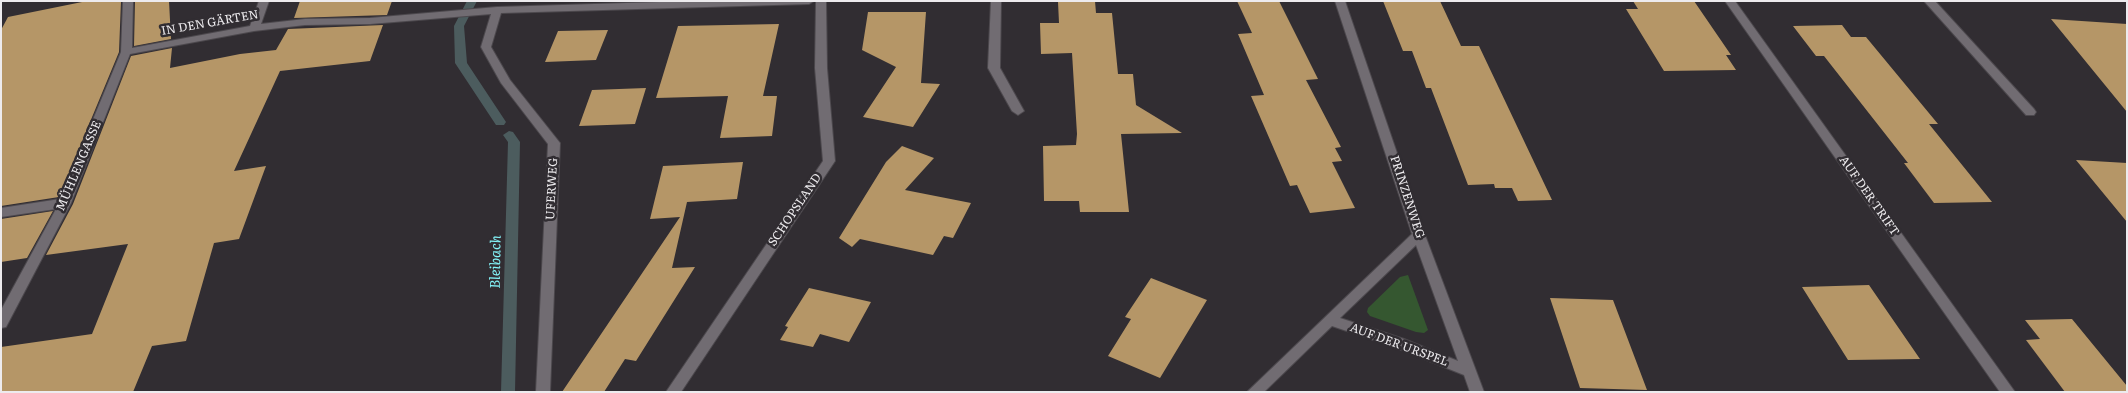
<!DOCTYPE html>
<html>
<head>
<meta charset="utf-8">
<style>
	body { margin:0 }
	#map { position:relative; width:2128px; height:393px; overflow:hidden; background:#312d32; font-family:Literata,serif }
	canvas { display:block }
	.frame { position:absolute; inset:0; border:2px solid #edebee; pointer-events:none }
</style>
</head>
<body>
<div id="map">
<canvas width="2128" height="393"></canvas>
<div class="frame"></div>
</div>
<script>
const context = document.querySelector('canvas').getContext('2d');
context.lineJoin = 'round';
function fill(path, color) {
  context.fillStyle = color;
  context.fill(path, 'evenodd');
}
function shape(rows) {
  const path = new Path2D();
  for (const r of rows) {
    path.moveTo(r[0], r[1]);
    for (let i = 2; i < r.length; i += 2) path.lineTo(r[i], r[i + 1]);
  }
  return path;
}
function trace(path, color, width, dash) {
  context.strokeStyle = color;
  context.lineWidth = width;
  context.lineCap = dash ? 'butt' : 'round';
  context.setLineDash(dash || []);
  context.stroke(path);
}
function write(font, color, halo, rows, align = 'center') {
  context.font = font + ' Literata,serif';
  context.lineWidth = 5;
  context.setLineDash([]);
  context.textBaseline = 'middle';
  context.strokeStyle = halo;
  context.fillStyle = color;
  for (const [text, x, y, turn = 0] of rows) {
    context.save();
    context.translate(x, y);
    context.rotate((+turn || 0) * Math.PI / 180);
    context.textAlign = isNaN(turn) ? turn : align;
    if (halo) context.strokeText(text, 0, 0);
    context.fillText(text, 0, 0);
    context.restore();
  }
}
fill(shape([
	[1408,275,1428,330,1424,333,1416,332,1370,316,1367,312,1368,308,1400,277]
]), '#355730');
fill(shape([
	[467,1,477,1,464,26,467,63,506,122,504,125,496,125,455,63,454,26,467,1],
	[509,131,513,132,520,142,515,392,501,392,508,142,503,135,509,131]
]), '#4c5c5e');
fill(shape([
	[87,1,121,1,119,52,59,197,1,206,1,30,8,17],
	[135,1,169,1,171,39,134,46],
	[300,1,392,1,387,15,294,18],
	[1095,1,1096,13,1112,13,1118,74,1133,74,1136,105,1182,133,1121,134,1129,212,1080,212,1079,201,1044,201,1043,146,1076,145,1077,134,1072,53,1041,54,1040,23,1059,23,1058,2],
	[1237,1,1279,1,1318,79,1306,80,1341,147,1335,148,1342,161,1332,162,1355,208,1310,213,1297,185,1290,186,1251,96,1264,95,1238,34,1252,33],
	[1383,1,1440,1,1461,46,1479,46,1552,200,1518,201,1512,188,1495,188,1494,184,1468,185,1431,88,1426,88,1412,51,1403,51],
	[1633,1,1694,1,1731,55,1726,55,1736,70,1664,71,1626,9,1638,9],
	[868,12,926,12,921,83,940,84,913,127,863,117,896,67,862,50],
	[2051,19,2127,24,2127,112],
	[779,24,763,96,777,96,772,136,720,138,728,96,656,98,678,26],
	[383,25,370,61,280,71,234,171,266,166,239,239,214,243,186,341,152,346,133,392,1,392,1,347,92,334,128,244,46,255,73,204,131,56,172,48,170,68,240,54,276,50,288,29],
	[1842,25,1851,37,1866,37,1938,124,1929,124,1992,202,1934,203,1904,163,1908,163,1824,56,1816,56,1793,26],
	[608,30,596,60,545,62,558,31],
	[646,88,635,124,579,126,592,90],
	[902,146,934,158,905,190,971,203,953,238,944,236,933,255,860,239,852,247,839,238,886,162],
	[2076,160,2127,163,2127,222],
	[743,162,737,199,687,202,672,268,695,267,636,361,625,359,604,392,562,392,680,217,650,219,663,166],
	[53,211,27,258,1,262,1,219],
	[1151,278,1207,300,1160,378,1108,356,1131,319,1125,317],
	[1869,285,1920,359,1848,360,1802,287],
	[809,288,871,302,849,342,820,334,813,347,780,340,788,327,785,326],
	[1550,298,1613,300,1647,390,1580,388],
	[2072,319,2127,386,2127,392,2065,392,2026,340,2040,339,2025,320]
]), '#b59667');
const minor = shape([
	[123,1,133,1,132,48,250,26,259,1,269,1,261,24,305,19,370,18,497,7,692,1,814,1,809,4,501,13,491,47,510,80,560,143,550,392,536,392,548,144,501,83,481,47,491,14,370,24,305,25,254,31,130,54,71,203,6,327,1,328,1,310,56,209,1,217,1,208,60,199,121,52,123,1],
	[816,1,826,1,827,68,835,161,681,392,666,392,823,161,815,68,816,1],
	[991,1,1001,1,1000,68,1024,111,1018,115,1012,111,988,68,991,1],
	[1335,1,1345,1,1425,235,1484,392,1470,392,1464,375,1394,347,1332,326,1264,392,1247,392,1412,234,1335,1],
	[1416,245,1458,361,1404,339,1340,318,1416,245],
	[1725,1,1735,1,2015,392,2000,392,1725,1],
	[1924,1,1935,1,2034,109,2036,112,2034,115,2026,115,1924,1]
]);
trace(minor, '#4c484d', 2);
fill(minor, '#716c72');
write('12px', '#edebee', '#312d32', [
	["IN DEN GÄRTEN",210,23,-10],
	["MÜHLENGASSE",79,166,-67],
	["UFERWEG",552,189,-87],
	["AUF DER TRIFT",1869,196,55],
	["PRINZENWEG",1407,197,72],
	["SCHOPSLAND",795,210,-56],
	["AUF DER URSPEL",1399,345,20]
]);
write('italic 14px', '#84f4f9', '#312d32', [
	["Bleibach",496,262,-89]
]);
</script>
</body>
</html>
